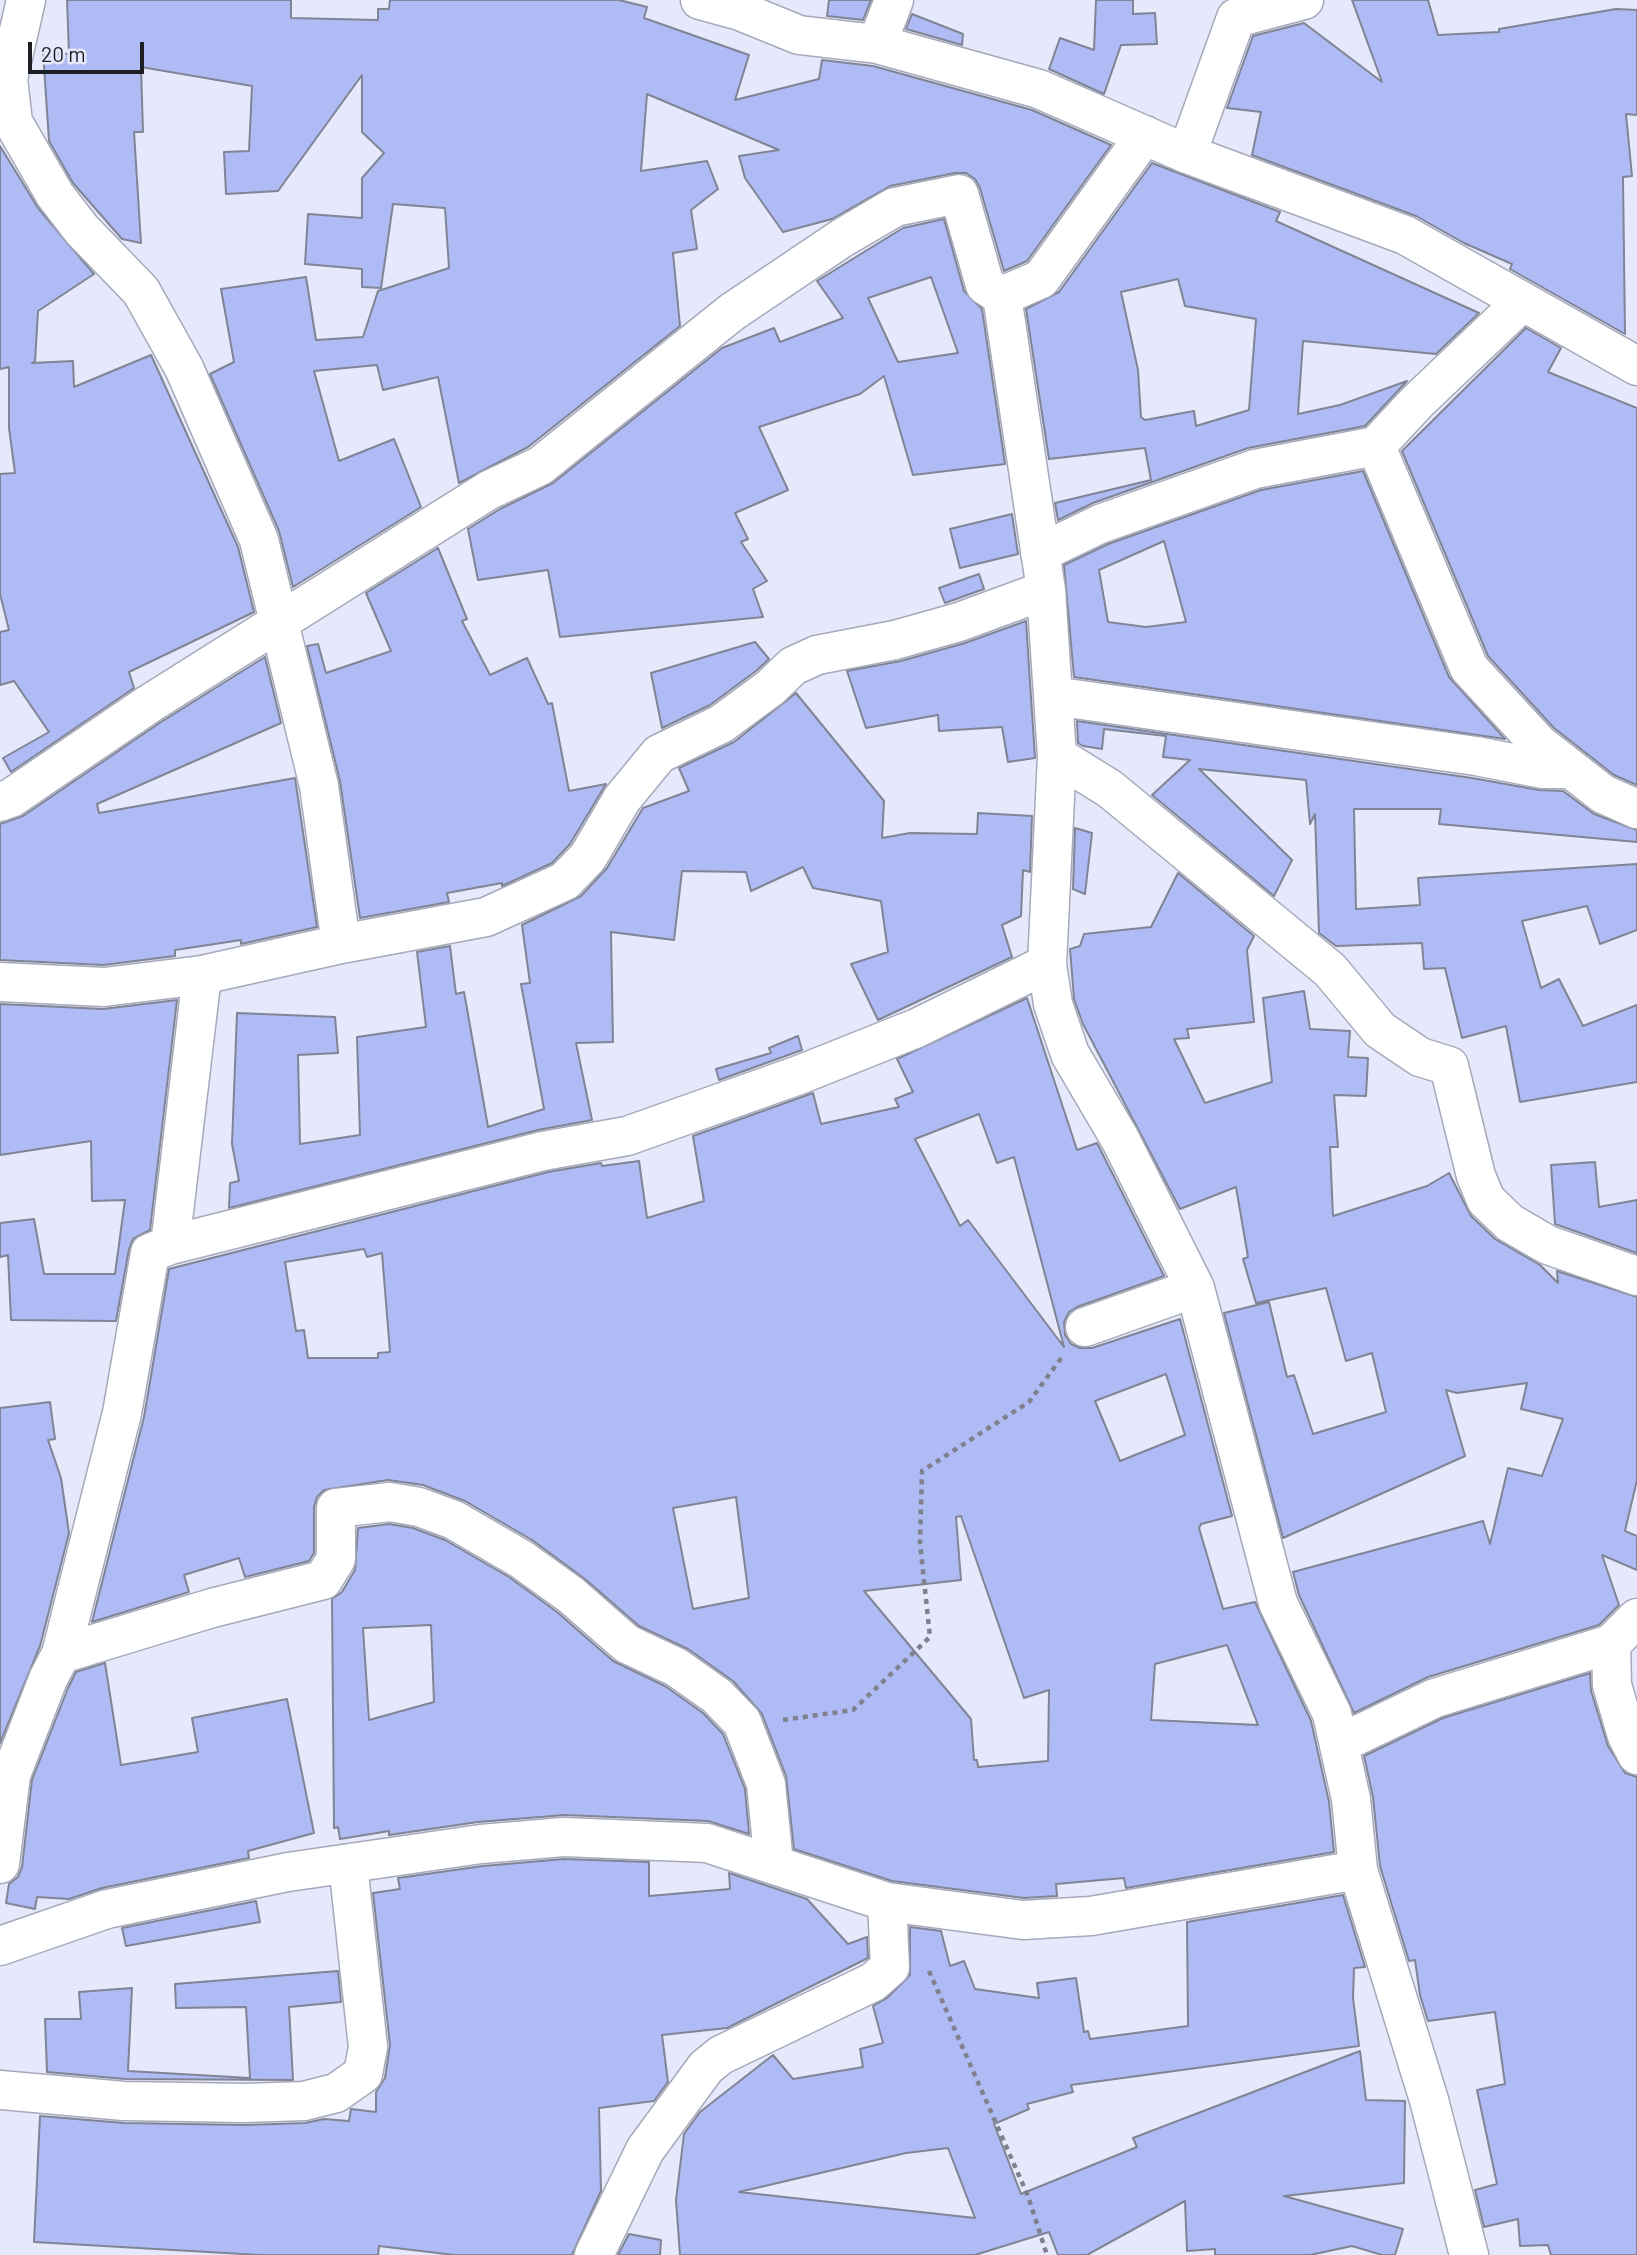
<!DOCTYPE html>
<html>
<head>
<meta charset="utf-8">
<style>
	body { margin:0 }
	#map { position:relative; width:1637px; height:2255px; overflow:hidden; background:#e5e9fb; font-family:Barlow,sans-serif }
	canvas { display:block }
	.scale { position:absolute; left:28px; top:42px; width:116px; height:32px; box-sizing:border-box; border:4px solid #1d1e24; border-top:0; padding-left:9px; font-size:21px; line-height:24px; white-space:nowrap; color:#1d1e24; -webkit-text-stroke:5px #e5e9fb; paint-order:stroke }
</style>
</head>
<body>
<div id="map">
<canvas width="1637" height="2255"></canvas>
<div class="scale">20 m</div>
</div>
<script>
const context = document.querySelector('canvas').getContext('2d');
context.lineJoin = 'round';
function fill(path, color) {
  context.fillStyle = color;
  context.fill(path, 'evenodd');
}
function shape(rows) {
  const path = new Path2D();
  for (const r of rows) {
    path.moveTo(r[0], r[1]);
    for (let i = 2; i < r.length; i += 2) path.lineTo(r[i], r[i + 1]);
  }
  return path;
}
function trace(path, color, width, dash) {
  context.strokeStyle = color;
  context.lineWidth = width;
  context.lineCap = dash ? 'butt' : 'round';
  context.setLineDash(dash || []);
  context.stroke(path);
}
const building = shape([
	[67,0,291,0,291,18,378,20,378,9,389,9,390,0,619,0,647,7,644,18,749,55,735,100,819,79,822,60,873,66,1032,110,1111,145,1027,261,1004,271,980,188,975,179,966,173,955,173,890,186,832,219,783,232,745,178,739,156,779,150,647,94,641,171,707,161,718,189,691,210,697,249,673,253,680,326,528,447,459,483,438,377,383,390,377,365,314,371,339,461,394,439,421,507,293,587,279,531,210,374,234,362,221,289,306,277,316,340,363,337,378,291,449,268,445,208,393,204,381,288,362,287,362,269,305,264,308,214,362,218,362,178,384,153,362,132,362,75,278,191,226,194,224,152,249,151,252,86,141,67,143,132,134,132,141,243,122,239,73,183,49,141,43,52,69,54,67,0],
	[829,0,871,0,863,20,827,16,829,0],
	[1096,0,1133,0,1133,14,1155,13,1157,44,1121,45,1104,94,1049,69,1060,38,1094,50,1096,0],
	[1352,0,1428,0,1438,35,1499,32,1499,29,1616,9,1637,10,1637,115,1626,114,1632,176,1623,177,1625,334,1510,269,1512,264,1464,243,1416,216,1252,155,1261,112,1227,108,1253,36,1304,23,1382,82,1352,0],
	[912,14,963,34,962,45,906,29,912,14],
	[0,146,38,208,94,274,38,311,35,362,32,363,73,361,74,387,151,355,238,547,254,612,129,672,134,688,11,772,3,758,49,732,14,681,0,685,0,632,9,630,0,594,0,474,15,473,9,428,9,367,0,369,0,146],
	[1152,163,1280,212,1276,221,1479,313,1436,354,1303,341,1298,414,1340,405,1407,381,1365,426,1248,448,1093,503,1058,520,1055,503,1151,480,1145,448,1049,459,1026,309,1059,292,1152,163],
	[1178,279,1185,306,1256,319,1249,410,1196,426,1194,411,1145,420,1141,417,1138,370,1121,292,1178,279],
	[944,219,964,291,982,309,1005,464,913,475,884,376,860,394,759,427,788,490,735,513,748,539,741,542,767,581,753,589,763,617,560,637,548,570,478,580,468,529,500,509,553,483,722,348,774,328,780,342,843,318,817,281,903,228,944,219],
	[931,277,958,353,898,362,868,298,931,277],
	[1526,328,1561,348,1548,372,1637,408,1637,785,1614,775,1554,728,1488,656,1402,451,1526,328],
	[1363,471,1449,677,1505,739,1074,677,1064,565,1108,544,1261,490,1363,471],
	[1164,541,1186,622,1146,627,1108,622,1099,570,1164,541],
	[1012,514,1018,554,960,568,950,529,1012,514],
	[438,548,467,619,462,621,490,675,527,658,548,704,552,703,569,791,606,784,570,844,552,863,502,886,502,883,447,893,449,902,360,918,340,781,307,646,318,644,326,673,391,651,366,593,438,548],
	[979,574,984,589,945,603,939,588,979,574],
	[1026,621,1035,758,1008,762,1002,727,939,731,938,715,866,728,847,671,901,661,965,643,1026,621],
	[755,642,769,659,756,671,710,705,662,728,651,673,755,642],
	[265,657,281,723,97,804,99,813,295,778,317,927,241,944,241,940,175,950,175,956,103,965,0,960,0,824,23,816,161,722,265,657],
	[796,693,884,801,882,838,910,833,977,834,978,813,1032,816,1030,872,1023,870,1021,916,1002,925,1012,957,878,1020,851,964,888,952,881,901,813,888,803,867,751,891,746,872,682,871,674,940,611,932,613,1042,576,1043,592,1120,538,1130,229,1208,230,1183,239,1181,232,1144,237,1013,335,1017,338,1053,298,1055,300,1144,360,1135,357,1037,426,1027,417,952,450,946,456,994,464,992,488,1127,544,1109,521,984,530,983,522,925,581,896,607,868,643,808,689,791,679,768,734,742,796,693],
	[1077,721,1472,778,1539,790,1563,791,1594,814,1637,830,1637,842,1439,824,1441,809,1354,809,1356,909,1420,905,1418,878,1637,864,1637,930,1600,944,1587,906,1522,921,1541,988,1559,979,1583,1026,1637,1005,1637,1082,1520,1102,1506,1026,1462,1038,1445,968,1424,969,1422,943,1336,946,1319,933,1315,814,1310,824,1306,780,1199,769,1292,860,1274,896,1152,795,1190,760,1163,757,1166,736,1104,729,1102,749,1083,746,1078,743,1077,721],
	[1075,828,1092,833,1085,894,1073,889,1075,828],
	[1178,873,1254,936,1247,950,1254,1022,1187,1029,1189,1038,1174,1039,1205,1103,1272,1082,1263,998,1304,991,1310,1029,1350,1031,1348,1057,1368,1058,1366,1096,1334,1095,1338,1147,1330,1147,1333,1216,1427,1186,1449,1173,1471,1216,1495,1239,1540,1265,1558,1283,1557,1271,1637,1297,1637,1480,1625,1531,1637,1536,1637,1570,1602,1555,1619,1605,1599,1625,1428,1677,1354,1713,1299,1595,1293,1572,1483,1521,1490,1544,1508,1468,1542,1476,1563,1419,1521,1409,1527,1383,1457,1393,1446,1390,1465,1456,1283,1538,1224,1313,1269,1302,1287,1377,1294,1375,1313,1434,1386,1412,1372,1353,1346,1361,1326,1288,1256,1303,1243,1259,1248,1257,1236,1187,1180,1209,1083,1024,1074,999,1070,949,1080,946,1084,934,1151,927,1178,873],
	[1027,998,1077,1150,1097,1143,1164,1276,1077,1307,1069,1312,1064,1322,1065,1335,1071,1344,1080,1348,1092,1348,1180,1319,1232,1516,1201,1524,1199,1528,1223,1609,1255,1602,1311,1721,1329,1802,1334,1852,1126,1888,1124,1878,1056,1884,1057,1896,1024,1898,892,1881,794,1849,786,1776,762,1714,733,1681,688,1649,639,1626,585,1579,532,1540,465,1501,423,1485,388,1480,324,1490,317,1497,314,1507,314,1553,309,1561,245,1577,239,1558,184,1575,189,1592,92,1622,144,1417,169,1269,548,1172,601,1163,602,1166,639,1161,647,1218,704,1201,693,1136,813,1093,821,1124,899,1107,895,1099,913,1092,897,1059,1027,998],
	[979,1114,997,1163,1014,1157,1064,1347,968,1220,960,1226,915,1139,979,1114],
	[364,1249,367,1257,382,1253,390,1352,378,1353,378,1358,308,1358,304,1330,296,1331,285,1262,364,1249],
	[1166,1374,1185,1435,1120,1461,1095,1401,1166,1374],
	[736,1497,749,1598,693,1609,673,1508,736,1497],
	[961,1516,1024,1698,1049,1690,1048,1761,978,1767,977,1760,974,1760,971,1719,864,1591,961,1580,956,1517,961,1516],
	[1227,1645,1258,1725,1151,1720,1155,1664,1227,1645],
	[177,1000,150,1230,133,1239,129,1249,116,1321,11,1320,8,1255,0,1257,0,1223,34,1219,44,1274,115,1274,125,1200,92,1201,91,1141,0,1155,0,1004,103,1009,177,1000],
	[798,1036,802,1050,719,1080,716,1069,771,1053,769,1048,798,1036],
	[1595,1162,1599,1207,1637,1200,1637,1253,1555,1224,1551,1165,1595,1162],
	[50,1402,55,1439,48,1440,61,1478,69,1533,40,1646,0,1743,0,1408,50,1402],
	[389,1524,413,1528,445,1540,509,1577,557,1612,613,1661,665,1686,703,1713,723,1734,745,1789,749,1834,708,1821,565,1815,478,1822,389,1835,389,1831,340,1839,338,1827,334,1828,332,1599,342,1592,355,1570,358,1528,389,1524],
	[431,1625,434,1702,369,1720,363,1628,431,1625],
	[105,1663,121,1765,198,1752,192,1718,287,1699,314,1833,248,1851,249,1858,102,1888,69,1899,37,1897,35,1909,6,1903,9,1884,18,1877,22,1867,32,1780,68,1688,76,1672,105,1663],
	[1590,1673,1591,1691,1608,1746,1625,1773,1637,1777,1637,2255,1551,2255,1548,2245,1520,2246,1518,2219,1484,2227,1475,2190,1497,2184,1477,2090,1505,2084,1495,2012,1428,2021,1420,1995,1415,1960,1409,1961,1380,1866,1373,1797,1364,1756,1443,1718,1590,1673],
	[564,1859,649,1862,649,1896,730,1889,729,1873,807,1899,848,1944,867,1937,868,1958,727,2028,662,2035,668,2082,654,2101,599,2108,601,2191,572,2255,454,2255,379,2246,378,2255,260,2255,34,2242,40,2116,124,2123,246,2125,305,2123,324,2119,349,2121,351,2109,376,2112,376,2092,385,2078,390,2045,373,1893,400,1889,398,1878,483,1866,564,1859],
	[1343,1895,1365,1967,1354,1968,1353,1998,1359,2046,1071,2085,1073,2092,1027,2104,1029,2109,994,2124,1021,2194,1137,2147,1133,2138,1360,2051,1366,2100,1405,2101,1404,2183,1284,2196,1403,2229,1395,2255,1382,2255,1352,2246,1310,2255,1215,2255,1215,2249,1187,2251,1185,2201,1087,2255,1058,2255,1049,2232,975,2255,680,2255,676,2200,684,2134,700,2112,773,2055,793,2079,863,2067,860,2049,883,2043,873,2006,887,1998,910,1975,910,1927,941,1931,950,1966,964,1961,975,1989,1039,1998,1037,1983,1076,1978,1084,2032,1088,2031,1090,2039,1188,2026,1187,1922,1343,1895],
	[948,2148,975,2218,739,2192,906,2153,948,2148],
	[256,1901,260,1922,126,1946,122,1928,256,1901],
	[338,1971,341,2002,289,2007,293,2080,125,2079,47,2072,45,2019,81,2019,79,1992,132,1988,128,2071,250,2078,246,2007,176,2008,175,1984,338,1971],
	[629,2234,661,2240,660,2255,618,2255,629,2234]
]);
fill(building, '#afbbf5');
trace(building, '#808494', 2);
const minor = shape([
	[26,0,8,79,13,122,55,195,82,230,141,291,184,368,259,540,319,786,341,944],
	[700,0,740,11,799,35,877,44,1039,89,1187,154,1405,235,1637,366],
	[877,44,894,0],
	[1145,135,1041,279,1002,296,1046,590,1053,696,1057,756,1047,964,1053,1004,1070,1054,1120,1139,1195,1288,1278,1603,1332,1714,1351,1799,1358,1870],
	[1187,154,1236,18,1304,0],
	[1376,446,1469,668,1539,744,1603,794,1637,809],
	[1040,553,1100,524,1255,469,1376,446,1417,402,1521,303],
	[1053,696,1476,756,1543,769,1571,769],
	[1057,756,1110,789,1330,970,1380,1030,1420,1057,1449,1066,1476,1176,1486,1200,1510,1223,1548,1245,1637,1276],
	[0,802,11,798,149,704,489,490,540,466,732,312,842,238,895,207,959,194,985,285,1002,296],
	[0,982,104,987,202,975,341,944,486,917,565,881,588,857,622,799,659,754,721,724,770,688,793,666,817,655,895,640,959,622,1046,590],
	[170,1245,543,1151,627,1136,799,1075,917,1028,1047,964],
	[1085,1327,1195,1288],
	[1611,1644,1612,1685,1627,1736,1637,1755],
	[61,1654,212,1608,323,1580,336,1559,336,1508,390,1502,419,1507,454,1520,521,1559,571,1595,627,1644,676,1667,717,1696,742,1722,766,1784,774,1864],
	[1339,1744,1435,1698,1611,1644,1637,1618],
	[0,1864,11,1775,48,1679,61,1654,122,1413,150,1253,170,1245,202,975],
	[0,1946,107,1909,288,1872,481,1844,564,1837,707,1843,887,1902,1023,1920,1091,1916,1358,1870,1429,2100,1469,2255],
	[0,2090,124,2101,245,2103,304,2101,336,2093,363,2074,368,2047,348,1864],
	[594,2255,645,2150,706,2067,721,2055,873,1982,890,1967,887,1902]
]);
trace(minor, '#a5a9ba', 41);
trace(shape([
	[783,1720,853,1710,930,1637,920,1543,922,1471,1029,1402,1062,1357],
	[929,1971,1028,2196,1047,2255]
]), '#7f818d', 4.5, [5, 5]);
trace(minor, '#fff', 38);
</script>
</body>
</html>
